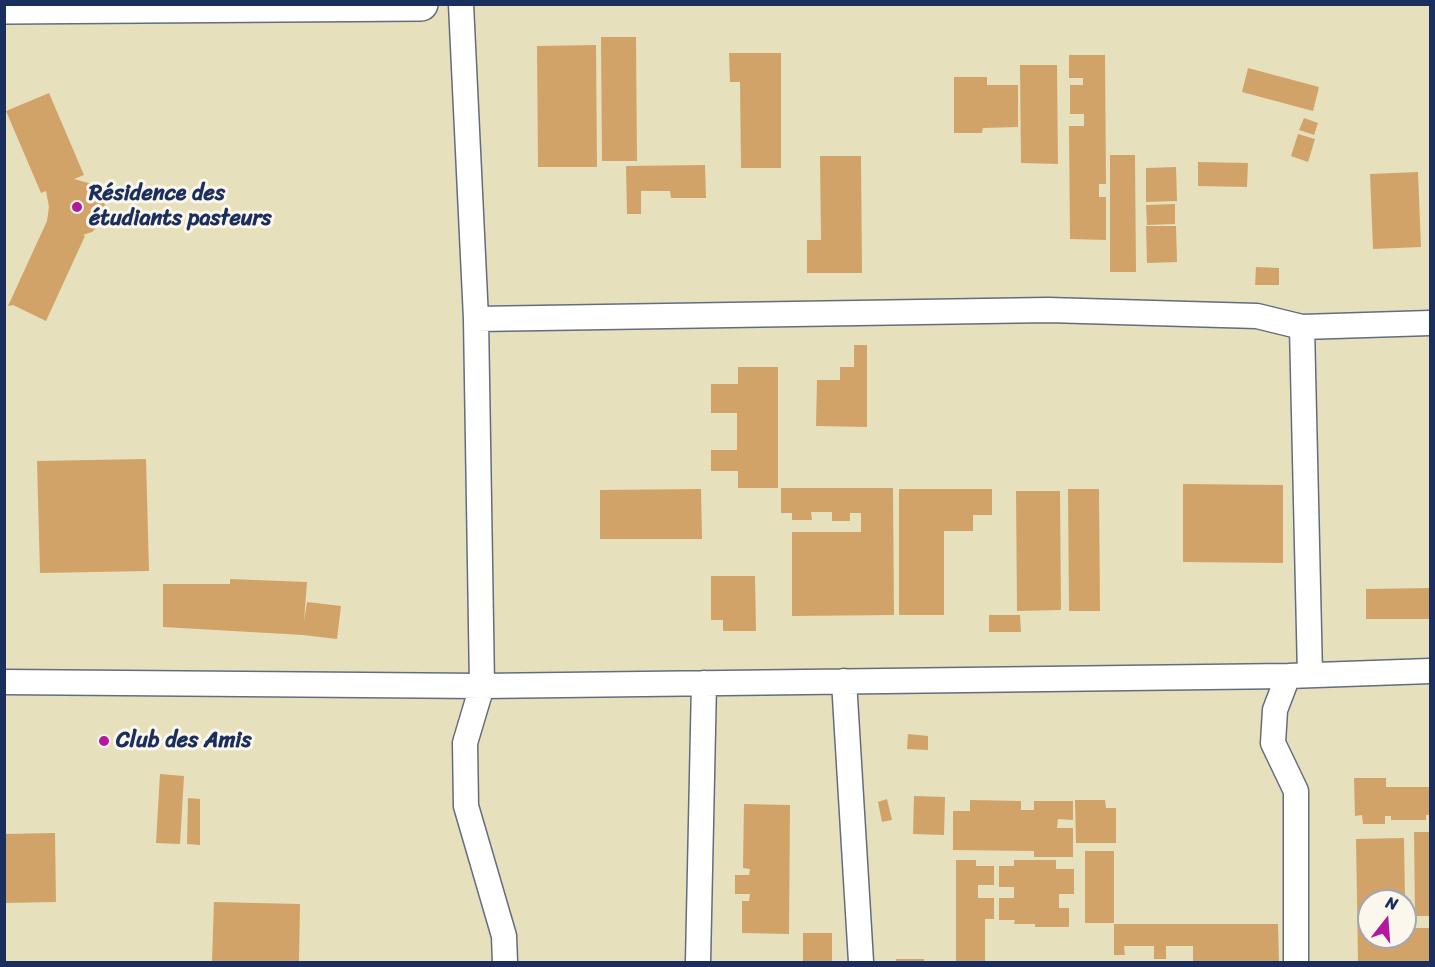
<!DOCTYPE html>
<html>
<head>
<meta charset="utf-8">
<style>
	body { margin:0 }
	#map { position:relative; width:1435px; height:967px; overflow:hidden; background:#e7e0bd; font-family:Sriracha,sans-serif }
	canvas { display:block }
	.frame { position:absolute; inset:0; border:6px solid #1b2f5e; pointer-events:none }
	.north { position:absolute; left:1357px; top:889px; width:60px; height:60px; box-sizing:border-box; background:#fbf7ec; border:2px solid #a1a7b3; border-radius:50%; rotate:17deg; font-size:16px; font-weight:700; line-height:24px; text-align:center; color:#1b2f5e }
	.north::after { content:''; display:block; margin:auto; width:21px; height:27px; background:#b5179e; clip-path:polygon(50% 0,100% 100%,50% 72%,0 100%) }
</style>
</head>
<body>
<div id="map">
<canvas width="1435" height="967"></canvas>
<div class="frame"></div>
<div class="north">N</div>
</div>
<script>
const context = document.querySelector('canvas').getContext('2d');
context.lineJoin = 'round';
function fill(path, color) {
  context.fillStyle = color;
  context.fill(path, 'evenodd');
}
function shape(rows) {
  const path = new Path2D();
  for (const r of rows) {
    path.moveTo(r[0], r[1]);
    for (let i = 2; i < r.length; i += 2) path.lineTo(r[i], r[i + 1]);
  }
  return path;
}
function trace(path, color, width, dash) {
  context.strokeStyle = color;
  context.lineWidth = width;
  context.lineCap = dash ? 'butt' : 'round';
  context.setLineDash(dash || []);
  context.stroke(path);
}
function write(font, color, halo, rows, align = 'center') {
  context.font = font + ' Sriracha,sans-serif';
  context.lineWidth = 6;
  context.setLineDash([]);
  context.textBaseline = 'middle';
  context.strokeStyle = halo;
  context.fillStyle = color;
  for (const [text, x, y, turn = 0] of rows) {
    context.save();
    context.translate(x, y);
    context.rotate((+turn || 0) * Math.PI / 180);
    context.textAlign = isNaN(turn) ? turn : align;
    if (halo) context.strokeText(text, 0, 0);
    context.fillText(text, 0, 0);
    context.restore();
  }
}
fill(shape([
	[601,37,636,37,637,161,602,161],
	[596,45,597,167,538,167,537,46],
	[729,53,781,53,781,168,741,168,740,82,730,82],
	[1069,55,1105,55,1106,184,1099,184,1099,197,1106,197,1106,240,1070,239,1069,126,1084,126,1084,114,1070,114,1070,85,1083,85,1083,78,1069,78],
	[1020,65,1057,65,1058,164,1021,163],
	[1248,68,1319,87,1313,111,1242,92],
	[954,77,987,77,987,85,1018,85,1018,127,983,128,982,133,954,133],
	[49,93,84,175,74,179,92,184,99,190,104,198,105,208,104,217,99,225,92,232,83,235,85,236,46,321,13,305,8,306,47,221,49,207,46,191,41,193,6,111],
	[1304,118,1318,123,1314,135,1299,130],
	[1298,134,1315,139,1308,162,1291,156],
	[1110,155,1135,155,1136,272,1110,272],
	[820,156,861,156,862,273,807,273,807,240,821,240],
	[1198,162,1248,163,1247,187,1198,186],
	[705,165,706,198,671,198,670,191,641,191,641,214,627,214,626,166],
	[1176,167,1177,201,1146,202,1146,168],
	[1418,172,1421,247,1373,249,1370,174],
	[1175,204,1175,224,1147,225,1146,205],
	[1146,226,1176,226,1177,262,1147,263],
	[1256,267,1279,268,1279,285,1255,285],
	[854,345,867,345,867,427,816,426,817,380,840,380,840,367,854,367],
	[738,367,778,367,778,488,738,488,738,471,711,471,711,450,737,450,737,413,711,413,711,384,738,384],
	[146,459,149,571,40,573,37,461],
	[1183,484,1283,485,1283,563,1183,562],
	[781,488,893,488,894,615,792,616,792,532,861,532,861,513,850,513,850,521,832,521,832,512,811,512,812,520,792,520,792,513,781,513],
	[701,489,702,539,600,539,600,490],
	[899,489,992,489,992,515,973,515,973,531,944,531,944,615,899,615],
	[1068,489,1099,489,1100,611,1069,611],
	[1016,491,1060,491,1061,610,1017,611],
	[711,576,755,576,756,631,723,631,723,620,711,620],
	[230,579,307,582,304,621,307,602,341,606,337,639,303,635,163,627,163,584,230,584],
	[1430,588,1430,619,1366,619,1366,589],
	[989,615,1020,615,1021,632,989,632],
	[908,734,928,736,928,750,907,749],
	[160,774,184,776,180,844,156,843],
	[1354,778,1386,778,1386,787,1430,787,1430,815,1426,815,1426,820,1391,820,1391,816,1385,816,1385,824,1363,824,1362,815,1355,816],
	[914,796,945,797,944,835,913,834],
	[188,798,200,799,200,845,187,844],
	[887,799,892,820,882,822,878,802],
	[970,800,1021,801,1021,810,1034,810,1034,801,1073,801,1073,820,1058,819,1057,828,1073,828,1073,857,1034,857,1034,851,953,850,953,811,970,811],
	[1075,800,1105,800,1106,808,1116,808,1116,843,1076,843],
	[744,804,790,805,789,934,742,933,742,901,749,901,750,894,735,894,735,875,749,875,750,869,743,868],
	[1414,832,1430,832,1430,916,1415,916],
	[55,833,56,902,4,903,4,834],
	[1404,838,1405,901,1369,901,1369,937,1405,937,1405,928,1430,928,1430,962,1358,962,1356,839],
	[1085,851,1114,851,1114,923,1085,923],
	[956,860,976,860,976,866,994,866,994,885,978,885,978,898,994,898,994,919,985,919,985,962,956,962],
	[1014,860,1056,860,1056,869,1074,869,1074,894,1059,894,1059,908,1069,908,1069,927,1035,927,1035,924,1014,924,1015,920,999,920,999,898,1014,898,1014,887,999,887,999,866,1014,866],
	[214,902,300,904,299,962,212,961],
	[1114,924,1278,924,1279,962,1193,962,1193,946,1166,946,1166,959,1154,959,1154,946,1124,946,1125,955,1114,955],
	[803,933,832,933,832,962,803,962],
	[896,959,924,959,924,962,896,962]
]), '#d2a368');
const street = shape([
	[461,4,476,319,482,686,465,743,466,806,504,936,505,962],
	[476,319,1048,310,1257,316,1302,327,1430,323],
	[1302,327,1310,675],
	[1288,676,1275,710,1273,743,1296,791,1296,962],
	[844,681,861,962],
	[4,682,482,686,1288,676,1430,671],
	[698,962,704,683]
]);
const secondary = shape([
	[4,7,421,4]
]);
trace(street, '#626d7f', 27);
trace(secondary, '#626d7f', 36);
trace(street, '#fff', 24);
trace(secondary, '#fff', 33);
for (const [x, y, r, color] of [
	[77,207,6,"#b5179e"],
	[104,741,6,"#b5179e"]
]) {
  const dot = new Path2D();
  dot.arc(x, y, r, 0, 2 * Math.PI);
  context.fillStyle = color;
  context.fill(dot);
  trace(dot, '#fbf7ec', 2);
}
write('bold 22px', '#1b2f5e', '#fbf7ec', [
	["Résidence des",89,194],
	["étudiants pasteurs",89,219],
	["Club des Amis",116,741]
], 'left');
</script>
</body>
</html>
